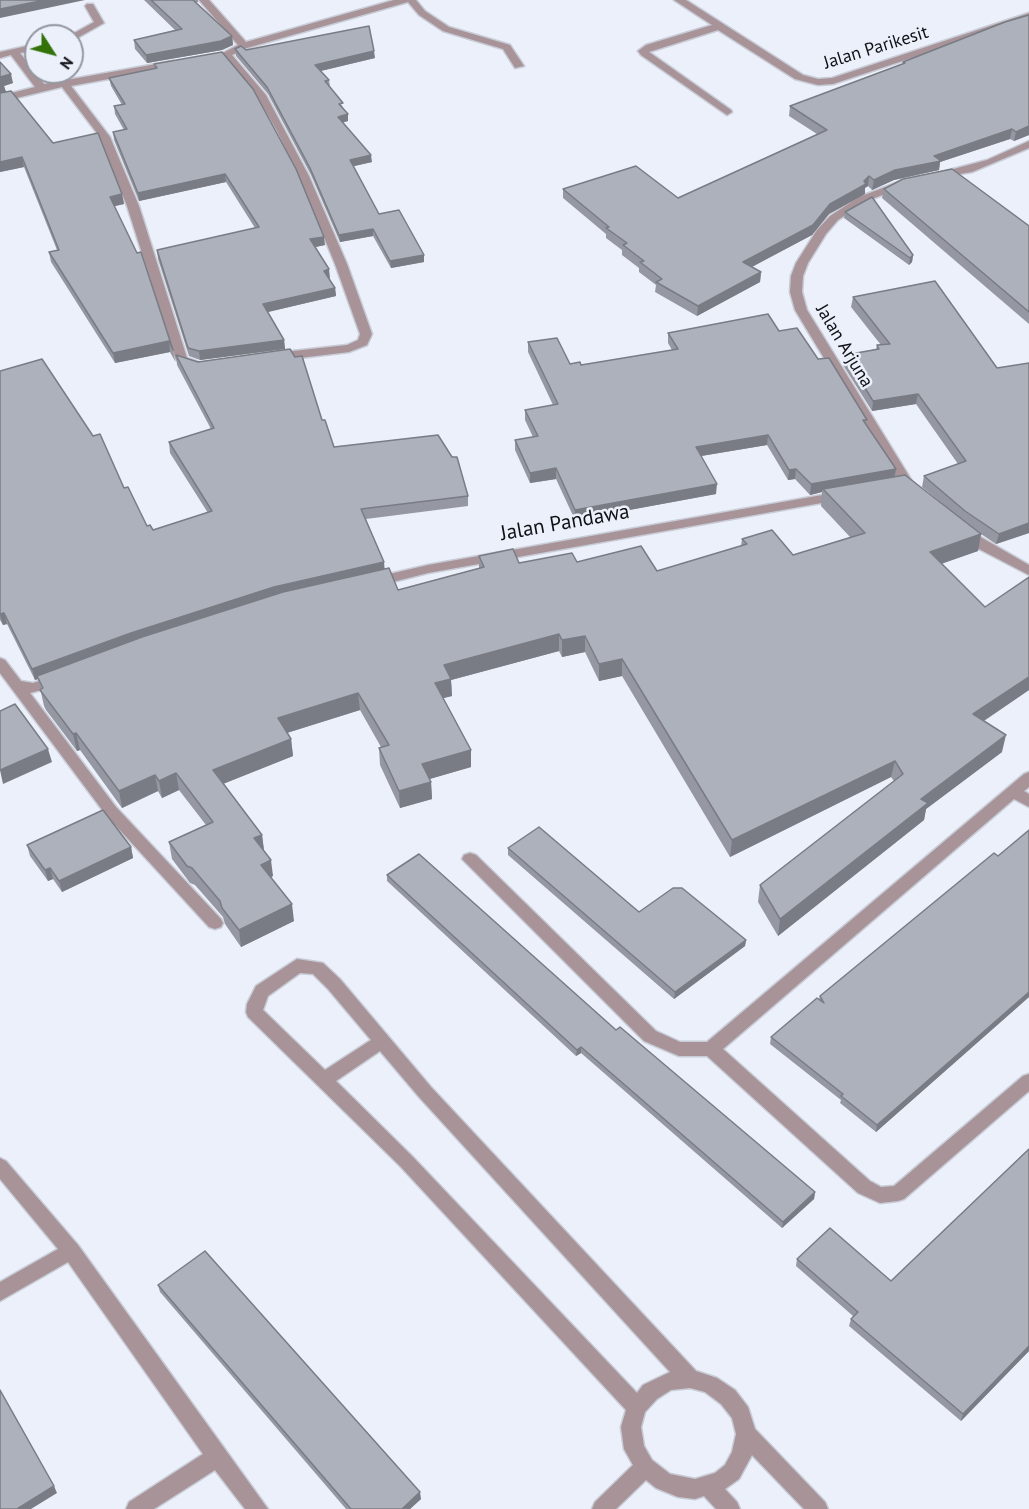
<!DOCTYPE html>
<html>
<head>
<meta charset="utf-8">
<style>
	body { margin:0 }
	#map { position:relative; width:1029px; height:1509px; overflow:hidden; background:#ebf0fb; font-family:"PT Sans",sans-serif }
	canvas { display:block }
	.north { position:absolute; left:24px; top:24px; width:60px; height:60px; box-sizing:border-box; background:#ebf0fb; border:2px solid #93979f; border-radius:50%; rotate:126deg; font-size:16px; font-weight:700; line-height:24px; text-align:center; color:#101115 }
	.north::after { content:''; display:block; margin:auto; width:21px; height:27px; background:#337208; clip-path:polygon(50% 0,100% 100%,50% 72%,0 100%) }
</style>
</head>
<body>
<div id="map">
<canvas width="1029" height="1509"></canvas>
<div class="north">N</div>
</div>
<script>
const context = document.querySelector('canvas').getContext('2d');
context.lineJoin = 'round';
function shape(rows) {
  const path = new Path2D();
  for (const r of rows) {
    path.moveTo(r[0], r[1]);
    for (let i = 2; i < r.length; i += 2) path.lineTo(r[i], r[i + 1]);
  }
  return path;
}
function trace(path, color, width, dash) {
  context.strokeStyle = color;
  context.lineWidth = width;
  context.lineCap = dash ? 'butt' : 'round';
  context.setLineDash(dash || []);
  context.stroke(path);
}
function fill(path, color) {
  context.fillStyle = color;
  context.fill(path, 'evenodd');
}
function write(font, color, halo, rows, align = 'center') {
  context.font = font + ' "PT Sans",sans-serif';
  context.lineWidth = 5;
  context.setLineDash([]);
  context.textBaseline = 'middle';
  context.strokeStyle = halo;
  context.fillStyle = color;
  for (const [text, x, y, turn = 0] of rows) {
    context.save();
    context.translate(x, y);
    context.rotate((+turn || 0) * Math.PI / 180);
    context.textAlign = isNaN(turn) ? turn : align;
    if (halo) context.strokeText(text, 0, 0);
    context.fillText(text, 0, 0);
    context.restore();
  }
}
const street = shape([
	[199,0,209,0,246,42,394,0,416,0,425,11,449,27,510,45,524,66,515,68,503,49,443,31,419,15,408,2,247,48,232,55,266,95,309,176,347,264,372,334,367,345,349,352,275,361,269,357,275,353,347,345,358,340,360,334,335,264,299,176,277,131,257,96,219,55,238,45,199,0],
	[674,0,686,0,803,75,818,79,832,78,1029,13,1029,19,833,84,818,85,795,79,718,30,649,52,731,110,732,112,727,115,641,55,638,51,646,45,712,25,674,0],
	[87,4,93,4,104,23,72,41,72,36,69,36,94,22,85,6,87,4],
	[36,44,36,50,20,53,44,84,173,61,178,64,173,67,71,86,110,137,139,206,187,358,201,363,201,369,193,369,176,360,127,206,100,137,62,87,0,102,0,96,35,87,11,55,0,58,0,52,36,44],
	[1029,141,1029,148,972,172,936,178,931,175,987,160,1029,141],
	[901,181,905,182,905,186,867,201,838,220,826,234,808,263,803,276,802,292,807,310,912,481,921,490,914,494,909,493,900,484,795,310,790,292,791,276,796,263,817,230,830,216,859,197,901,181],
	[839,492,844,493,846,496,844,499,428,573,373,587,366,582,368,579,428,565,839,492],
	[965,528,1029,565,1029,575,979,549,960,535,958,532,960,529,965,528],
	[0,658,5,660,21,681,33,683,59,675,64,676,66,680,64,684,30,693,116,807,221,919,223,923,221,927,215,929,209,927,106,815,0,673,0,658],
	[1029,772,1029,787,1024,791,1029,794,1029,807,1014,799,723,1049,870,1181,881,1187,894,1186,1023,1076,1029,1074,1029,1091,904,1199,898,1201,880,1203,858,1193,707,1056,679,1056,644,1041,462,859,464,855,470,853,476,855,656,1031,680,1042,707,1042,1024,774,1029,772],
	[297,959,323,963,340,979,431,1087,696,1371,717,1378,735,1390,748,1407,755,1429,825,1502,828,1509,804,1509,752,1455,739,1479,725,1489,737,1502,740,1509,716,1509,704,1496,695,1499,678,1497,656,1488,646,1480,616,1509,592,1509,595,1502,633,1465,624,1449,621,1427,626,1410,400,1166,248,1017,246,1012,247,1004,256,986,297,959],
	[300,973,313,974,328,989,371,1040,325,1070,263,1010,268,996,300,973],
	[380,1051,419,1097,670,1372,643,1385,637,1393,412,1156,336,1081,380,1051],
	[690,1388,705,1392,721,1404,732,1418,736,1434,732,1452,725,1465,715,1473,695,1479,670,1474,652,1460,644,1446,641,1427,645,1412,657,1399,671,1390,690,1388],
	[0,1158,6,1161,78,1245,268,1509,245,1509,215,1470,154,1509,126,1509,129,1502,203,1454,68,1262,0,1301,0,1282,58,1249,0,1179,0,1158]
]);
trace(street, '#c8ccd6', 3);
fill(street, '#a79398');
fill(shape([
	[144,0,198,0,198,2,196,3,232,36,233,45,222,50,147,63,135,49,134,40,175,30],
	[1029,15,1029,135,1014,141,1010,139,940,162,939,170,894,180,872,190,868,186,865,188,865,194,829,214,812,235,752,267,761,272,760,282,697,316,655,292,656,285,639,272,639,268,622,255,622,250,606,238,606,234,563,198,563,189,678,198,817,134,789,116,790,106,903,64,903,62],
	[235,49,246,50,375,58,321,71,329,80,330,87,344,109,348,121,343,122,372,162,354,166,379,214,424,262,391,268,373,236,340,242,311,175,268,94,236,56],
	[0,62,13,83,4,86,6,92,53,143,122,194,124,204,114,206,173,350,175,361,170,352,115,363,51,262,49,252,57,250,24,167,0,172],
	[154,64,325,245,315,247,330,278,329,278,335,288,336,296,267,312,284,340,285,349,200,360,189,356,158,259,157,250,255,228,226,182,139,201,114,140,113,132,124,130,115,114,114,106,122,105,111,86,109,78,154,69],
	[884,189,1029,226,1029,324,882,198],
	[845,212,913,255,912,262,909,265,844,218],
	[935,281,1029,533,996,544,981,534,978,551,942,563,1029,690,984,721,1002,752,926,809,924,820,778,936,758,902,760,885,894,781,891,777,730,857,622,676,599,681,585,652,562,657,559,651,451,680,452,696,443,698,471,750,471,767,429,779,431,782,432,799,400,808,380,765,379,748,381,747,360,710,287,733,291,739,293,756,223,784,262,835,264,850,273,876,271,877,294,921,241,947,225,924,223,917,195,885,190,883,172,859,169,842,206,825,179,790,162,798,158,791,122,808,80,750,77,751,46,710,44,706,38,679,35,680,7,624,3,625,0,620,0,371,124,488,147,526,153,530,208,513,170,453,169,442,211,429,177,365,176,355,322,420,334,447,468,496,468,506,366,519,384,562,384,569,398,590,479,568,479,556,519,563,577,562,657,571,741,546,742,539,793,555,850,537,821,506,822,492,810,495,795,479,788,480,767,445,701,456,716,494,575,520,556,479,530,483,515,450,515,440,533,437,525,420,525,410,553,405,528,352,528,342,570,364,581,365,672,350,668,343,668,333,779,331,818,359,867,420,866,425,896,469,894,477,943,504,922,487,924,476,958,464,916,404,872,411,843,365,845,355,876,349,877,345,881,345,851,307,853,297],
	[1029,830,1029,997,876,1132,840,1103,841,1100,770,1044,771,1037,819,999,820,996,998,856],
	[27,845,131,847,133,858,62,892,53,879,48,881,30,856],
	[508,848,639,912,746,940,745,946,674,999,508,855],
	[387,875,616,1030,815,1192,814,1199,782,1228,581,1053,576,1056,387,881],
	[1029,1149,1029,1351,961,1421,849,1326,851,1319,853,1316,796,1266,797,1259,891,1281],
	[158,1285,421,1499,410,1509,346,1509,160,1292]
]), '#9598a2');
fill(shape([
	[45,0,85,0,0,18,0,9],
	[232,36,233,45,222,50,147,63,146,55],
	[374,51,375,58,316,72,315,65],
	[11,74,13,83,4,86,6,92,0,94,0,77],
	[348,114,348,121,338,124,338,117],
	[1029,126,1029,135,1014,141,1016,132],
	[1012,129,1010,139,940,162,939,170,894,180,872,190,874,180,895,170],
	[371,155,372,162,350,167,350,160],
	[22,157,24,167,0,172,0,162],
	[225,174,226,182,139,201,138,193],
	[869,176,868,186,865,188,865,194,829,214,812,235,742,272,743,262,864,181],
	[122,194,124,204,111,207,110,197],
	[373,229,373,236,340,242,339,235],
	[324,237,325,245,311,248,310,239],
	[424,255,424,262,391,268,390,261],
	[913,255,912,262,909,265,910,258],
	[329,269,330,278,324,279,324,271],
	[761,272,760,282,697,316,698,306],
	[335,288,336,296,264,313,263,304],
	[284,340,285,349,200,360,199,351],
	[169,341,170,352,115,363,113,353],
	[918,394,916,404,872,411,873,401],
	[768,435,767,445,695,457,696,447],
	[556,468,556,479,530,483,530,473],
	[796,469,795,479,788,480,789,470],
	[896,469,894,480,823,489,822,492,810,495,811,484],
	[717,484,716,494,575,520,575,510],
	[1029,523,1029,533,996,544,999,534],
	[981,534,978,551,927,569,930,552],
	[384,562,385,573,37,676,38,679,35,680,32,669,131,633,274,587],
	[4,613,7,624,3,625,0,615],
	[559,634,559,651,451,680,452,696,436,700,435,683,444,665],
	[585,636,585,652,562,657,562,640],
	[622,659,622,676,599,681,599,664],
	[1029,677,1029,690,970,730,973,714],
	[358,693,360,710,280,735,278,718],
	[76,733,80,750,77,751,73,734],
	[1006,735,1002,752,926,809,924,820,778,936,780,919,921,799],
	[291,739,293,756,215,787,213,770],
	[48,749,52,762,3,784,0,770],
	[471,750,471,767,423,781,422,764],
	[895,761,891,777,730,857,732,840],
	[176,773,179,790,162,798,159,781],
	[155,775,158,791,122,808,119,791],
	[431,782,432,799,400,808,399,791],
	[262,835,264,851,254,838],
	[131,847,133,858,62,892,59,881],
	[271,860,273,876,263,881,261,865],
	[50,868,53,879,48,881,45,870],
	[292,904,294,921,241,947,239,930],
	[746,940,745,946,674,999,675,992],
	[1029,992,1029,997,876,1132,877,1125],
	[581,1047,581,1053,576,1056,577,1050],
	[815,1192,814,1199,782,1228,783,1222],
	[1029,1346,1029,1351,961,1421,963,1414],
	[54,1486,57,1493,31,1509,17,1509],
	[420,1492,421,1499,410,1509,402,1509]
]), '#797c84');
const building = shape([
	[0,0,45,0,0,9,0,0],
	[151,0,193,0,232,36,221,41,146,55,134,40,182,29,151,0],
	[1029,15,1029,126,1016,132,1012,129,934,156,941,161,895,170,874,180,869,176,864,181,866,184,830,204,813,225,743,262,761,272,698,306,656,282,662,279,640,262,644,261,623,245,627,243,606,228,609,227,563,189,636,166,678,198,827,130,790,106,905,63,903,62,1005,22,1029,15],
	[369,26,374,51,315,65,329,80,325,81,343,103,339,104,348,114,338,117,371,155,350,160,379,214,399,210,424,255,390,261,373,229,339,235,310,168,267,87,235,49,241,46,246,50,369,26],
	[222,52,253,89,296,169,324,237,310,239,329,269,324,271,335,288,263,304,284,340,199,351,188,348,157,250,259,227,225,174,138,193,113,132,127,129,114,106,125,104,109,78,157,68,154,64,222,52],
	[0,62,11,74,0,77,0,62],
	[11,91,53,143,98,133,122,194,110,197,137,253,141,252,173,350,169,341,113,353,49,252,59,250,22,157,0,162,0,93,11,91],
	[952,169,1029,226,1029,312,884,189,903,179,952,169],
	[872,197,913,255,910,258,845,212,872,197],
	[935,281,997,368,1029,363,1029,523,999,534,965,511,924,476,966,461,918,394,873,401,845,355,879,349,877,345,890,344,853,297,935,281],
	[768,314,779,331,797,328,818,359,829,358,867,420,863,420,896,469,811,484,796,469,789,470,768,435,696,447,717,484,575,510,556,468,530,473,515,440,538,436,525,410,558,404,528,342,557,338,570,364,580,362,581,365,678,349,668,333,768,314],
	[290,349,295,357,302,356,322,420,325,420,334,447,438,435,452,457,457,457,468,496,361,509,384,562,274,587,131,633,32,669,4,613,0,614,0,371,42,359,93,436,100,434,124,488,128,487,147,526,150,525,153,530,212,511,169,442,214,428,176,355,198,362,290,349],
	[905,475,981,534,930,552,985,607,1029,577,1029,677,973,714,1006,735,921,799,928,803,780,919,760,885,903,774,895,761,732,840,622,659,599,664,585,636,562,640,559,634,444,665,451,679,435,683,471,750,422,764,431,782,399,791,379,748,389,745,358,693,278,718,291,739,213,770,262,835,254,838,271,860,261,865,292,904,239,930,222,908,220,901,192,868,187,866,169,842,213,822,176,773,159,781,155,775,119,791,76,733,73,734,40,690,43,688,37,676,142,637,283,592,389,568,398,590,484,567,479,556,513,549,519,563,572,553,577,562,641,546,657,571,747,544,742,539,772,530,793,555,865,533,823,489,905,475],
	[15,704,48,749,0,770,0,711,15,704],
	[103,810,131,847,59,881,50,868,45,870,27,845,103,810],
	[539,827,639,912,673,888,682,888,746,940,675,992,508,848,539,827],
	[1029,830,1029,992,877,1125,841,1096,843,1094,771,1037,817,998,824,1003,820,996,994,853,998,856,1029,830],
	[419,854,616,1030,620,1027,815,1192,783,1222,581,1047,577,1050,387,875,419,854],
	[1029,1149,1029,1346,963,1414,851,1319,858,1312,797,1259,830,1228,891,1281,1029,1149],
	[205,1251,420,1492,402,1509,351,1509,158,1285,205,1251],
	[0,1390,54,1486,17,1509,0,1509,0,1390]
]);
fill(building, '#adb1bc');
trace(building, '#797c84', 1.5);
write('18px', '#101115', '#ebf0fb', [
	["Jalan Parikesit",876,48,-17],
	["Jalan Arjuna",844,346,59]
]);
write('21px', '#101115', '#ebf0fb', [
	["Jalan Pandawa",565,523,-10]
]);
</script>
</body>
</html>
